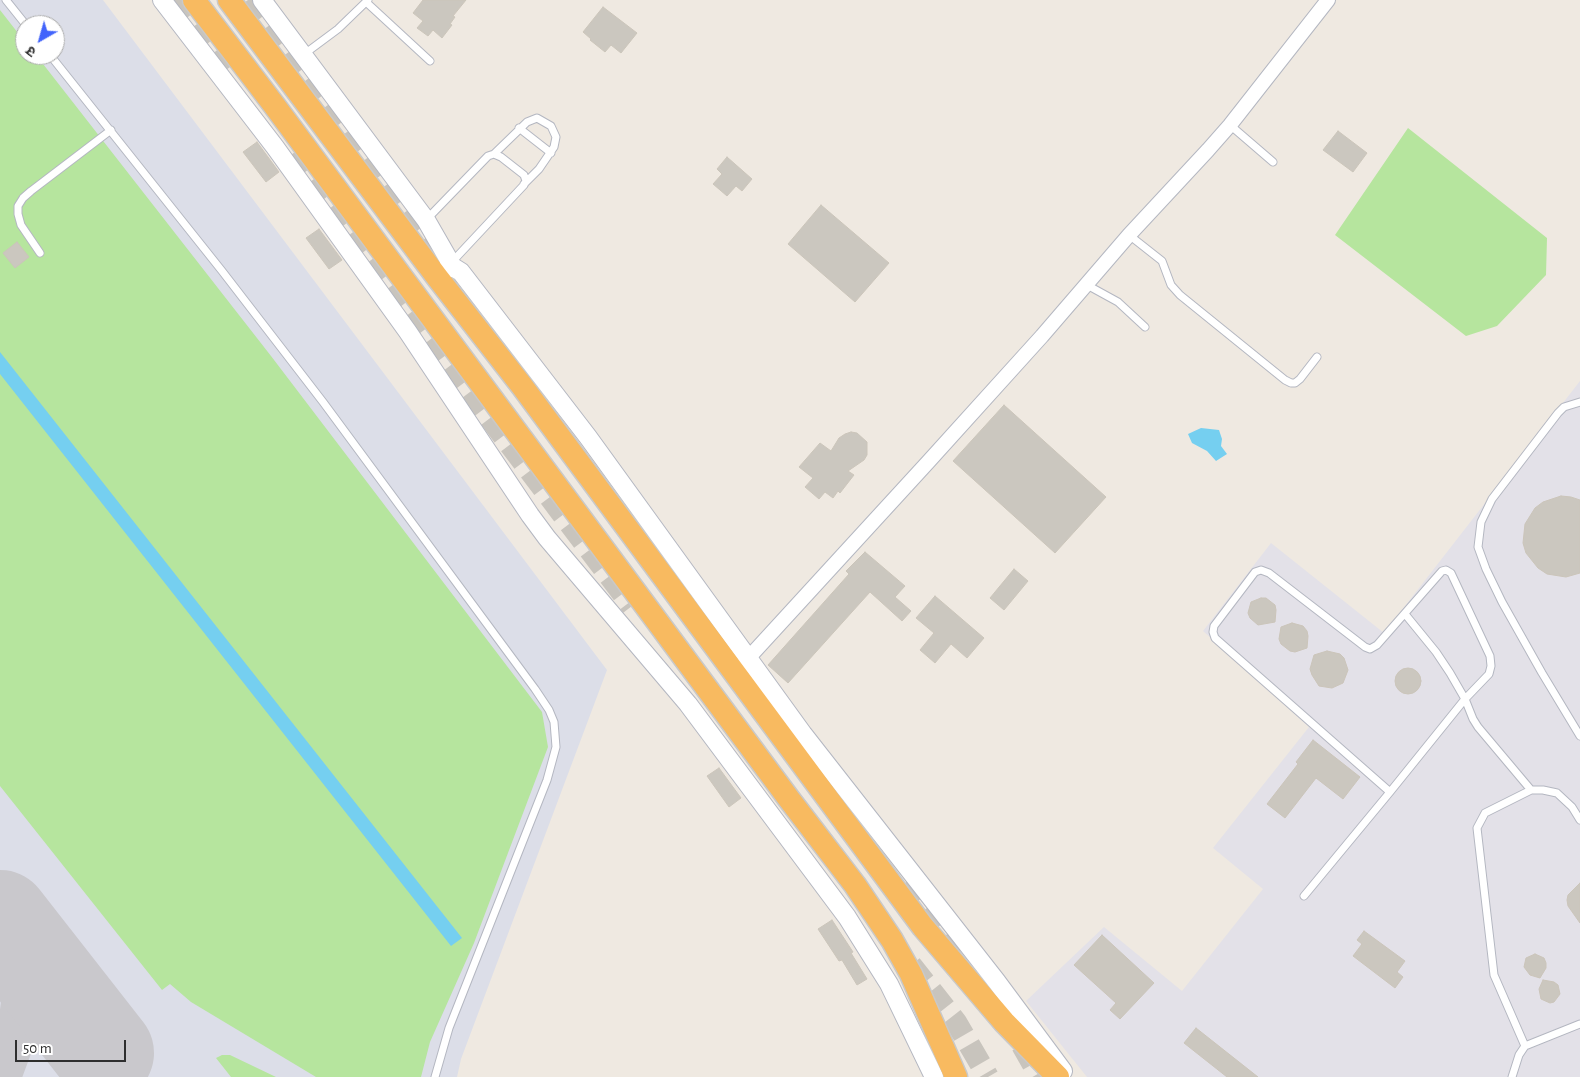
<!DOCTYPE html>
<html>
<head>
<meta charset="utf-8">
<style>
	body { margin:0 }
	#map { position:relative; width:1580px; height:1077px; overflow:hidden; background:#efe9e1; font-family:"Alegreya Sans","Noto Sans Devanagari",sans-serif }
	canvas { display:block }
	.north { position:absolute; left:15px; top:15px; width:50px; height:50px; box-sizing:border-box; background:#fff; border:1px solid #ababab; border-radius:50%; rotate:218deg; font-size:14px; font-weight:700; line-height:20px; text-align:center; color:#2e2e2e }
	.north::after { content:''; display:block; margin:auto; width:18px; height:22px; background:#4264fb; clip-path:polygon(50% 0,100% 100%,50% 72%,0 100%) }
	.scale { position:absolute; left:15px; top:1040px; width:111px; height:22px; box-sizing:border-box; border:2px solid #2e2e2e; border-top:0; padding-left:6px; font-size:15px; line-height:18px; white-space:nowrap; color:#2e2e2e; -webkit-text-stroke:4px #fff; paint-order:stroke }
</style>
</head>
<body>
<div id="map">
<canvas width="1580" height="1077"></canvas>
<div class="north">उ</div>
<div class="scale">50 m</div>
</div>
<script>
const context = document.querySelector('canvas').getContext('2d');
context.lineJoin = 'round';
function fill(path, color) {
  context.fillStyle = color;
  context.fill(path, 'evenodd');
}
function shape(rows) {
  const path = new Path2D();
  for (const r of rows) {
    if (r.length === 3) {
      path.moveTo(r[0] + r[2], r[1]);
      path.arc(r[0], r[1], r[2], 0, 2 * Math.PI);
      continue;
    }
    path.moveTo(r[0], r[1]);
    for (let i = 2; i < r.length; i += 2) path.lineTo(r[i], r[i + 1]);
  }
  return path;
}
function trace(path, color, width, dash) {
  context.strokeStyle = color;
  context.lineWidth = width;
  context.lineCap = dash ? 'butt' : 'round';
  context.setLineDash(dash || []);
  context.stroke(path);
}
fill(shape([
	[1580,381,1580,1077,1087,1077,1026,1001,1104,927,1182,991,1263,889,1213,848,1309,727,1203,631,1271,543,1384,633]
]), '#e3e1e8');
fill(shape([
	[0,0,103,0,607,670,461,1059,457,1077,0,1077],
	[25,25,55,25,55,55,25,55]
]), '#dcdee8');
fill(shape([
	[0,10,25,42,25,55,36,55,271,356,542,712,548,747,474,943,430,1042,421,1077,316,1077,191,1002,170,984,162,990,0,786],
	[1408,128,1547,238,1546,275,1497,326,1466,336,1335,235],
	[222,1055,230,1055,276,1077,231,1077,216,1058]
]), '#b6e59e');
fill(shape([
	[0,352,462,938,451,946,0,374],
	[1201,428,1219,430,1222,439,1221,446,1227,454,1216,461,1207,451,1192,443,1188,434]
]), '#75cff0');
trace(shape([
	[82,1026,96,1077],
	[1,1077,17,1034,21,1003,16,958,9,931]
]), '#c9c8cc', 40);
trace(shape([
	[0,920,104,1053]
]), '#c9c8cc', 100);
const building = shape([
	[423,0,466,0,453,16,455,17,450,24,452,25,442,38,433,30,428,36,417,28,423,21,413,13,423,0],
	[603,7,637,33,621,53,611,45,605,52,590,40,591,39,583,32,603,7],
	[1338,131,1367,153,1353,172,1323,150,1338,131],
	[257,142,279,172,266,182,243,152,257,142],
	[727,157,752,179,742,191,736,186,727,196,713,184,722,174,717,169,727,157],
	[821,205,889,263,855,302,788,244,821,205],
	[319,229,342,260,329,269,306,238,319,229],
	[17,242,29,257,15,268,3,253,17,242],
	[1004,405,1106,497,1055,553,953,461,1004,405],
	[851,432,857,433,867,442,867,455,864,460,848,471,854,475,840,493,838,491,833,498,825,492,819,499,805,487,813,478,799,467,820,443,831,451,839,438,845,434,851,432],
	[1561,496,1571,497,1580,500,1580,573,1566,577,1547,574,1538,568,1526,553,1523,543,1525,524,1535,508,1543,502,1561,496],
	[865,552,905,586,895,597,911,611,902,621,870,592,788,683,768,665,849,574,846,571,865,552],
	[1014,569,1028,581,1004,610,990,598,1014,569],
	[935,596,984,638,967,658,951,644,935,663,920,650,934,633,916,618,935,596],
	[1261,598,1266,598,1275,605,1276,610,1275,622,1258,625,1250,618,1248,613,1251,602,1261,598],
	[1292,623,1303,626,1307,631,1308,636,1307,648,1295,652,1290,651,1281,644,1279,639,1281,627,1292,623],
	[1327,651,1340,654,1344,658,1348,670,1343,683,1332,688,1319,686,1312,675,1310,669,1314,655,1327,651],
	[1408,681,13],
	[1313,740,1360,777,1343,799,1316,778,1285,818,1267,804,1298,764,1296,762,1313,740],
	[719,768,741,798,729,807,707,776,719,768],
	[1580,883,1580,923,1568,906,1567,900,1568,895,1580,883],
	[832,920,853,952,851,953,867,979,857,985,842,960,839,961,818,929,832,920],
	[1364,931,1405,961,1397,972,1403,977,1395,988,1353,956,1362,944,1357,940,1364,931],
	[1102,935,1154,983,1120,1019,1110,1010,1116,1003,1074,965,1102,935],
	[1535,954,1544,958,1546,963,1546,968,1540,978,1530,975,1524,967,1526,958,1535,954],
	[1543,980,1554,982,1558,985,1560,994,1554,1002,1550,1003,1541,999,1539,989,1543,980],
	[1196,1028,1258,1077,1227,1077,1184,1043,1196,1028]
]);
fill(building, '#cbc7bf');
trace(building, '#cbc5ba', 1);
trace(shape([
	[174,0,226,70],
	[248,0,535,386],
	[291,155,632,606],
	[904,884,964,959],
	[911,965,956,1022,988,1077],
	[1022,1045,1040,1077]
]), '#c8c4bd', 22, [22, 11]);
const service = shape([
	[6,0,26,25],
	[366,2,430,61],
	[50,55,222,271,323,402,535,689,549,710,554,722,556,747,547,780,449,1028,435,1077],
	[303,55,338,29,368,0],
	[1230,125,1273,162],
	[519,128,551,153],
	[494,154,527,122,537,118,551,126,556,137,554,147,539,169,524,184],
	[426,220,488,156,494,154,501,157,524,175,526,181,524,185,451,263],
	[1129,235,1162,261,1171,285,1180,295,1285,380,1291,383,1295,383,1300,379,1317,357],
	[40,253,21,225,18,214,18,206,23,198,31,191,111,130],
	[1087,285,1118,302,1145,327],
	[1580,402,1564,407,1558,413,1492,499,1481,522,1478,547,1486,569,1502,602,1542,673,1580,736],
	[1405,614,1436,652,1450,673,1465,699,1473,719,1478,727,1531,790],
	[1304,896,1390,792,1465,699,1489,674,1491,666,1490,656,1451,573,1446,570,1442,571,1377,645,1370,649,1365,647,1269,573,1261,570,1255,572,1214,626,1213,632,1215,638,1390,792],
	[1525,1046,1494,975,1477,828,1485,813,1531,790,1543,790,1557,793,1572,807,1580,820],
	[1512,1077,1519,1055,1525,1046,1580,1024]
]);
const minor = shape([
	[742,665,929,461,1042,336,1129,235,1208,150,1230,125,1328,0]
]);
const tertiary = shape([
	[162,0,275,147,408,332,530,515,547,538,688,704,847,917,889,984,934,1077],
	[262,0,426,220,453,267],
	[437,277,449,267,453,267,461,272,588,437,803,734,997,982,1063,1071]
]);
const trunk = shape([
	[194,0,274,105,789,799,855,885,892,940,911,974,956,1077],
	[229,0,437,277,522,386,923,927,1004,1022,1058,1077]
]);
trace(service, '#b4b7c1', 9);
trace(minor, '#b4b7c1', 16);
trace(tertiary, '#b4b7c1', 20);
trace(trunk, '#c9c9c9', 25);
trace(service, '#fff', 7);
trace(minor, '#fff', 14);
trace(tertiary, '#fff', 18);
trace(trunk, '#f8ba60', 22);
</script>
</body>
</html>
